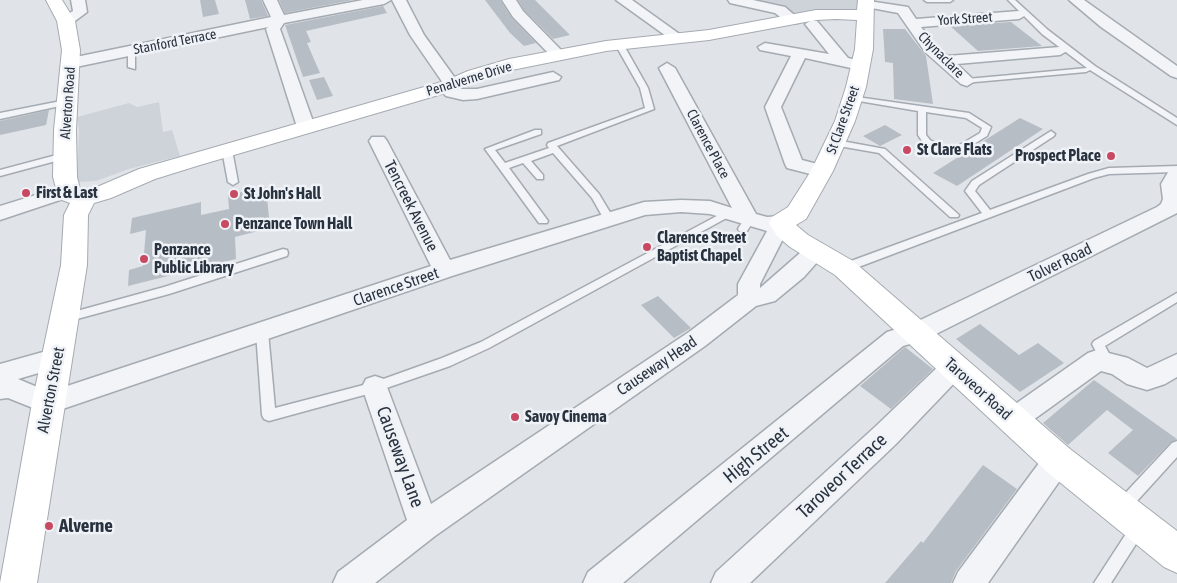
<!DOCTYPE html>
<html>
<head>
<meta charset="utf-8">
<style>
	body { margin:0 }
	canvas { display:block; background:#e0e4e8 }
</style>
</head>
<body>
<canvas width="1177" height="583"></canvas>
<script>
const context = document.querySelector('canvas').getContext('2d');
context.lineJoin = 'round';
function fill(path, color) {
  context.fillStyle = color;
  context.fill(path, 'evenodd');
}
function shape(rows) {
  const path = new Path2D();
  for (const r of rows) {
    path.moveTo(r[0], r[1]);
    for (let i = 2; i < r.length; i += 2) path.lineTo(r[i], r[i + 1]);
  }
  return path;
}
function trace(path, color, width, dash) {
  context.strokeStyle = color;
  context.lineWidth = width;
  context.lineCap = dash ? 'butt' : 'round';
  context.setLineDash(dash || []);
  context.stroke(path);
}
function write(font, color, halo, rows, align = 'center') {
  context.font = font + ' "Asap Condensed",sans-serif';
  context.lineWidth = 5;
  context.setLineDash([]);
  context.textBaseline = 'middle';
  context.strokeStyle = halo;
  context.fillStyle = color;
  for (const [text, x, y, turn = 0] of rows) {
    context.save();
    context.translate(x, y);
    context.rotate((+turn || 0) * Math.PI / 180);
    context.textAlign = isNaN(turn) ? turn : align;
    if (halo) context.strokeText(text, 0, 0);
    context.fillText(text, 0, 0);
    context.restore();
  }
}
fill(shape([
	[743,0,861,0,863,12,836,10,795,16],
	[159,102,163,132,172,130,180,156,129,169,96,181,77,182,79,131,77,117,129,103,137,107]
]), '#ced3da');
fill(shape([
	[200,0,215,0,219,14,203,17],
	[245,0,261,0,268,16,250,19],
	[279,0,353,0,285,13],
	[485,0,500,0,512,18,536,43,524,46,510,33],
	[518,0,535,0,570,35,553,39,524,10],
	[383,6,387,13,306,31,311,42,307,43,320,73,303,77,285,25],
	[1011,22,1042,46,978,51,950,26],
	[883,29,905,29,926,56,933,104,894,99,893,63,885,62],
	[324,77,333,96,317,100,309,80],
	[49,110,46,125,0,135,0,121],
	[1020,118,1043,129,957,186,933,173],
	[885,125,902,135,880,146,863,136],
	[266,187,270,228,235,237,236,259,128,286,129,270,143,266,146,230,130,234,132,218,201,202,201,215,229,209,228,195],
	[658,296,691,328,674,338,641,305],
	[980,324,1019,355,1038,343,1064,363,1020,392,956,339],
	[905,347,933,369,891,409,860,386],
	[1094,380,1177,439,1171,442,1138,476,1108,453,1133,430,1107,410,1068,445,1043,423],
	[983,465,1017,489,956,571,951,583,885,583,921,541,923,543]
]), '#b7bdc5');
const lane = shape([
	[924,0,953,0,950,2,927,2,924,0],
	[1008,0,1015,0,1048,30,1095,66,1177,118,1177,125,1090,70,1086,72,964,83,964,79,967,79,1087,68,1042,34,1008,0],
	[616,42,622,42,648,88,654,109,557,146,599,194,614,219,609,222,605,221,592,198,553,153,531,161,543,175,543,179,537,179,523,163,509,168,548,221,547,223,539,223,485,149,535,130,541,130,541,134,495,150,505,163,549,148,547,145,548,143,645,108,640,88,615,44,616,42],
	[128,49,135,51,135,69,128,67,128,49],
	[850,96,969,113,991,127,987,136,964,150,951,153,936,150,924,144,918,135,918,111,853,100,850,100,850,96],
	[926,112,966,118,982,128,980,133,958,146,951,147,939,145,930,140,926,135,926,112],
	[66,100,69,100,69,104,0,119,0,113,66,100],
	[1051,131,1055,134,1054,136,979,185,975,191,990,210,1088,174,1109,168,1177,166,1177,172,1109,174,1094,178,848,271,840,271,839,268,840,265,982,213,965,191,972,181,1051,131],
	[836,140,885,149,959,215,958,217,950,217,879,153,833,145,833,141,836,140],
	[227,147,232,150,238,182,233,185,228,182,222,150,227,147],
	[64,153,67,154,67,158,0,176,0,170,64,153],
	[728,210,733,213,732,215,489,348,450,366,375,392,269,421,264,419,262,415,256,332,258,329,262,327,266,329,268,332,275,408,375,382,442,358,481,342,728,210],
	[749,217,754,220,753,222,747,231,739,231,738,229,739,227,745,218,749,217],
	[283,249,287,250,288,253,287,256,169,294,66,322,62,321,60,318,62,315,66,314,164,287,283,249],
	[1177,293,1177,302,1105,346,1113,361,1111,365,1107,366,1103,365,1092,344,1094,341,1177,293],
	[1177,441,1177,457,1127,512,1122,514,1117,512,1115,507,1117,502,1172,443,1177,441],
	[1138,521,1143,523,1145,528,1143,533,1111,583,1094,583,1133,523,1138,521]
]);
const street = shape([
	[71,0,85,0,87,12,71,24,61,24,59,21,61,18,73,11,71,0],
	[263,0,277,0,284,15,363,0,391,0,384,4,284,23,280,29,315,127,312,131,306,132,300,131,297,127,266,29,268,27,71,68,63,63,71,58,271,17,263,0],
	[392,0,406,0,424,35,460,85,457,89,477,89,553,72,561,77,559,80,477,99,463,100,446,96,437,87,443,83,410,35,392,0],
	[502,0,516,0,523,11,562,51,565,54,562,57,552,57,513,17,502,0],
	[616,0,632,0,685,38,678,42,673,41,616,0],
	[728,0,753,0,785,7,800,20,798,23,788,23,775,13,730,3,728,0],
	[862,0,908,7,916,19,1019,11,1026,15,1019,19,921,27,935,46,947,56,1060,47,1067,51,1060,55,957,64,975,81,967,86,961,84,925,52,898,13,861,6,859,3,862,0],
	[1069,0,1084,0,1177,66,1177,78,1171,76,1101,27,1069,0],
	[812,20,817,21,848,58,865,62,868,65,860,70,805,58,781,107,802,160,829,167,831,171,829,175,822,177,787,168,785,164,765,107,791,56,760,50,758,47,765,43,829,54,805,24,812,20],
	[667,63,675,68,756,214,767,217,781,216,788,218,791,223,760,284,760,288,808,246,816,244,824,246,827,251,804,277,775,301,756,306,705,346,435,536,375,583,333,583,338,572,407,520,362,387,366,379,375,376,384,379,431,504,689,332,738,295,738,284,767,231,710,214,681,212,645,215,452,276,48,414,8,398,0,399,0,364,57,348,66,351,69,358,66,365,18,379,49,392,431,266,369,141,372,137,384,137,387,141,450,260,644,202,681,200,710,201,732,208,659,68,667,63],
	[1177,167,1177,213,924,340,903,346,623,583,583,583,588,572,887,332,910,325,1157,207,1161,204,1163,199,1161,184,1170,169,1177,167],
	[68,185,75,187,78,191,75,195,0,220,0,206,68,185],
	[1097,350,1128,358,1147,368,1177,354,1177,377,1165,384,1147,390,1127,384,1112,374,1101,371,1022,428,1013,432,1004,428,1000,420,1004,412,1088,353,1097,350],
	[954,357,963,360,966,367,963,374,896,444,750,583,711,583,716,572,876,426,945,360,954,357],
	[1058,447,1068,451,1072,460,1068,469,988,583,953,583,958,572,1048,451,1058,447]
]);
const secondary = shape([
	[46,0,62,0,75,21,80,50,76,130,77,177,80,189,84,189,97,187,139,169,445,81,468,71,509,59,606,41,709,30,816,10,857,10,858,0,874,0,873,49,866,87,855,121,833,171,806,219,796,225,808,235,853,261,1070,449,1177,531,1177,573,1164,567,1046,471,835,275,790,247,777,236,769,223,772,217,788,207,811,171,835,121,846,87,855,49,857,20,836,19,816,20,709,40,606,51,512,70,482,79,459,89,200,165,155,179,111,198,94,203,88,215,87,265,37,583,0,583,32,403,61,265,64,215,70,203,62,200,58,195,53,177,54,130,62,50,57,21,46,0]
]);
trace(lane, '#a5abb2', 3);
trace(street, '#a5abb2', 3);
trace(secondary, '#a5abb2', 2);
fill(lane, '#f2f4f7');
fill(street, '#f2f4f7');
fill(secondary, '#fff');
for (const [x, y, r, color] of [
	[907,150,5,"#c84a62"],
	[1111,156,5,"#c84a62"],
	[26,193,5,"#c84a62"],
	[234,194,5,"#c84a62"],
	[225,224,5,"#c84a62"],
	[647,247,5,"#c84a62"],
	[144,259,5,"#c84a62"],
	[515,417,5,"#c84a62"],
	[49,526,5,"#c84a62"]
]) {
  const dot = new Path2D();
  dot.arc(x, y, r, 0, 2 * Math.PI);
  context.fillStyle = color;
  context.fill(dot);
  trace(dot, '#eff2f6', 2);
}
write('14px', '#29323f', '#eff2f6', [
	["York Street",965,19,-4],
	["Stanford Terrace",175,42,-11],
	["Chynaclare",941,55,45],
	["Penalverne Drive",469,79,-17],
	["Alverton Road",68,103,-86],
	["St Clare Street",843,120,-70],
	["Clarence Place",708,144,62]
]);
write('bold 16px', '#29323f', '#eff2f6', [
	["St Clare Flats",917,150],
	["Prospect Place",1101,156,"right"],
	["First & Last",36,193],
	["St John's Hall",244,194],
	["Penzance Town Hall",235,224],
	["Clarence Street",657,238],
	["Baptist Chapel",657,256],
	["Penzance",154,250],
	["Public Library",154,268],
	["Savoy Cinema",525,417]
], 'left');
write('16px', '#29323f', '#eff2f6', [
	["Tencreek Avenue",411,206,63],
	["Tolver Road",1060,263,-26],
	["Clarence Street",396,287,-19],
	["Causeway Head",657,366,-34],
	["Taroveor Road",978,389,42],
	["Alverton Street",51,390,-79]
]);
write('19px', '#29323f', '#eff2f6', [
	["High Street",756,455,-39],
	["Causeway Lane",400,457,70],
	["Taroveor Terrace",842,476,-43]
]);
write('bold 19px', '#29323f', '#eff2f6', [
	["Alverne",59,526]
], 'left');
</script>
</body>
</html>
